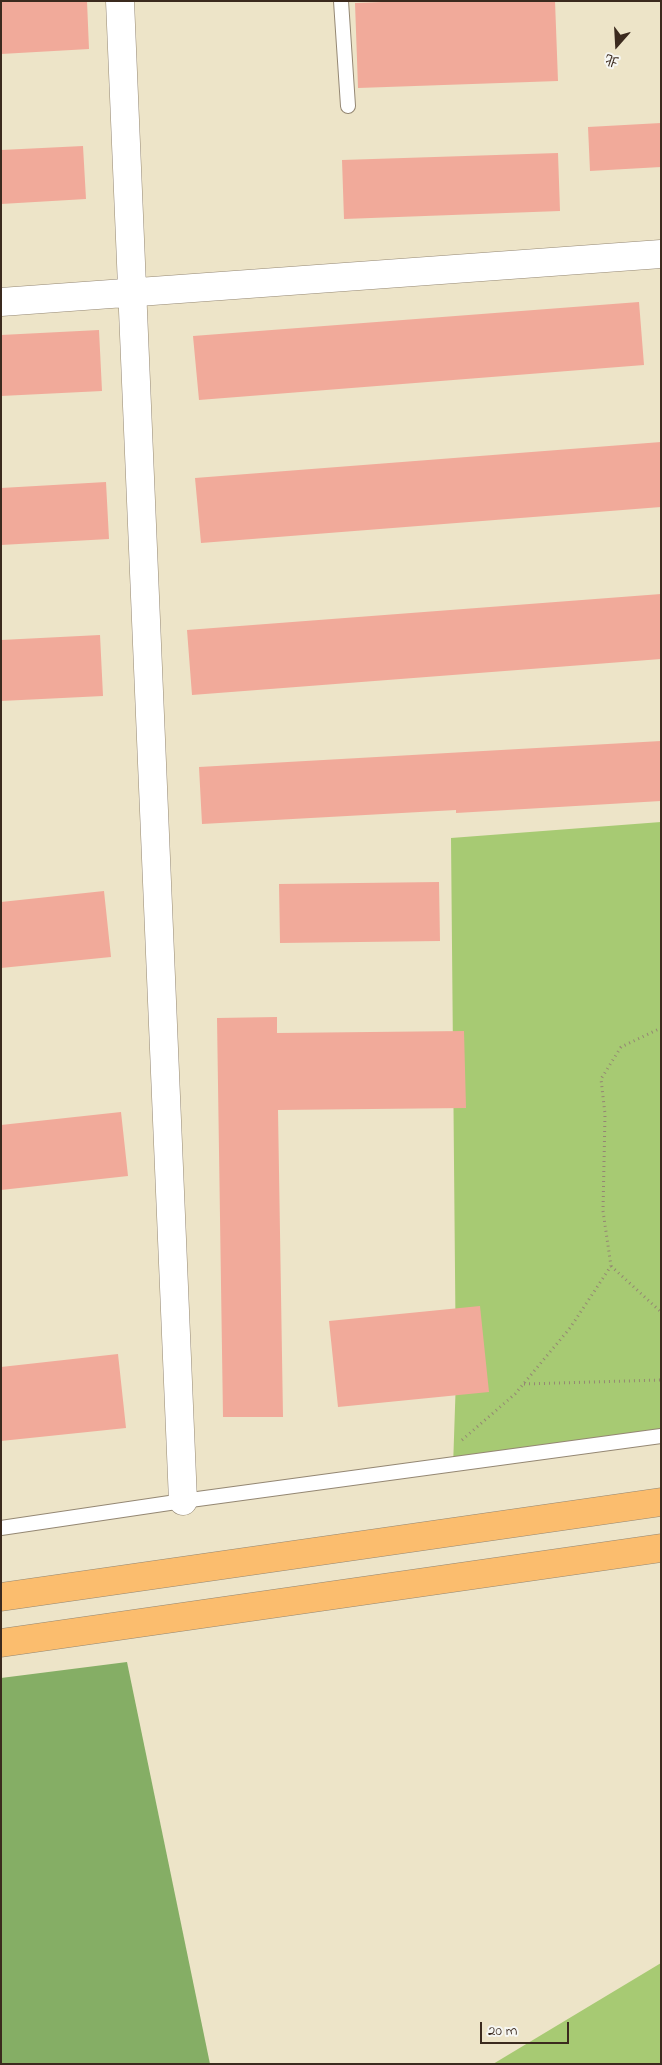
<!DOCTYPE html>
<html>
<head>
<meta charset="utf-8">
<style>
	body { margin:0 }
	#map { position:relative; width:662px; height:2065px; overflow:hidden; background:#ede4c8; font-family:"Indie Flower","LXGW WenKai TC",sans-serif }
	canvas { display:block }
	.frame { position:absolute; inset:0; border:2px solid #3b2a1e; pointer-events:none }
	.north { position:absolute; left:592px; top:20px; width:50px; height:50px; -webkit-text-stroke:4px #f6f6f2; paint-order:stroke; rotate:199deg; font-size:14px; font-weight:700; line-height:20px; text-align:center; color:#3b2a1e }
	.north::after { content:''; display:block; margin:auto; width:18px; height:22px; background:#3b2a1e; clip-path:polygon(50% 0,100% 100%,50% 72%,0 100%) }
	.scale { position:absolute; left:480px; top:2022px; width:89px; height:22px; box-sizing:border-box; border:2px solid #3b2a1e; border-top:0; padding-left:6px; font-size:15px; line-height:18px; white-space:nowrap; color:#3b2a1e; -webkit-text-stroke:4px #f6f6f2; paint-order:stroke }
</style>
</head>
<body>
<div id="map">
<canvas width="662" height="2065"></canvas>
<div class="frame"></div>
<div class="north">北</div>
<div class="scale">20 m</div>
</div>
<script>
const context = document.querySelector('canvas').getContext('2d');
context.lineJoin = 'round';
function fill(path, color) {
  context.fillStyle = color;
  context.fill(path, 'evenodd');
}
function shape(rows) {
  const path = new Path2D();
  for (const r of rows) {
    path.moveTo(r[0], r[1]);
    for (let i = 2; i < r.length; i += 2) path.lineTo(r[i], r[i + 1]);
  }
  return path;
}
function trace(path, color, width, dash) {
  context.strokeStyle = color;
  context.lineWidth = width;
  context.lineCap = dash ? 'butt' : 'round';
  context.setLineDash(dash || []);
  context.stroke(path);
}
fill(shape([
	[661,822,661,1439,453,1467,456,1378,451,838],
	[661,1963,661,2064,493,2064]
]), '#a7ca73');
fill(shape([
	[127,1662,210,2064,1,2064,1,1678]
]), '#85ae65');
fill(shape([
	[1,1,87,1,89,49,1,54],
	[409,1,555,1,558,81,358,88,355,3],
	[661,123,661,167,590,171,588,127],
	[83,146,86,199,1,204,1,150],
	[558,153,560,211,344,219,342,160],
	[639,302,644,365,199,400,193,336],
	[99,330,102,391,1,396,1,335],
	[661,442,661,507,201,543,195,478],
	[106,482,109,539,1,545,1,488],
	[661,594,661,659,192,695,187,630],
	[100,635,103,696,1,701,1,640],
	[661,741,661,801,456,813,456,810,202,824,199,767],
	[439,882,440,941,280,943,279,884],
	[104,891,111,957,1,968,1,902],
	[277,1017,277,1033,464,1031,466,1108,278,1110,283,1417,223,1417,217,1018],
	[121,1112,128,1176,1,1190,1,1125],
	[480,1306,489,1392,338,1407,329,1321],
	[118,1354,126,1428,1,1441,1,1367]
]), '#f1aa9a');
const lane = shape([
	[341,1,348,106],
	[1,1528,183,1501,661,1436]
]);
const street = shape([
	[120,1,183,1501],
	[1,302,661,254]
]);
const highway = shape([
	[1,1597,661,1502],
	[1,1643,661,1548]
]);
trace(lane, '#948773', 16);
trace(street, '#948773', 29);
trace(highway, '#948773', 29);
trace(shape([
	[611,1266,661,1312],
	[524,1384,661,1380],
	[462,1440,515,1394,570,1328,611,1266,603,1211,605,1114,601,1079,621,1047,661,1028]
]), '#948773', 3, [1, 4]);
trace(lane, '#fff', 14);
trace(street, '#fff', 28);
trace(highway, '#fbbd6e', 28);
</script>
</body>
</html>
